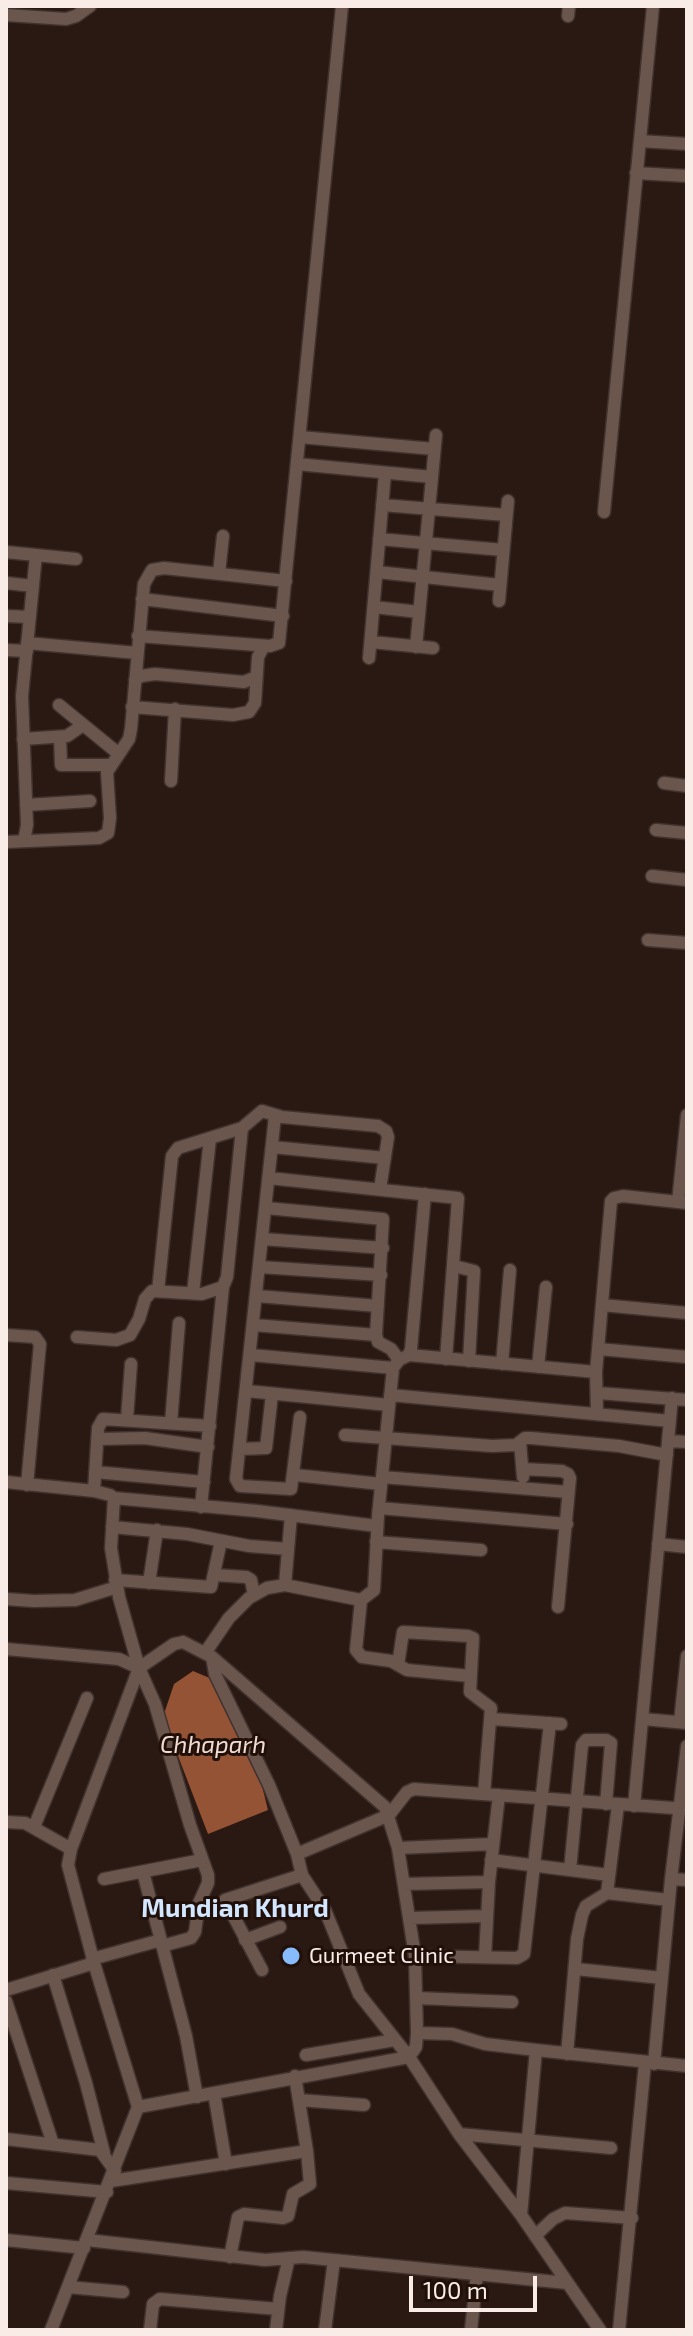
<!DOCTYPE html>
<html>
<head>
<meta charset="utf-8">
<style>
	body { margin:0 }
	#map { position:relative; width:693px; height:2336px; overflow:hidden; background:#2a1912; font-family:"Exo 2",sans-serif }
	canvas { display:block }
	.frame { position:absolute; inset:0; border:8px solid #f9ece7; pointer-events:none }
	.scale { position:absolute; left:409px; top:2276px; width:128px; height:36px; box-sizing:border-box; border:4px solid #f9ece7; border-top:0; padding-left:10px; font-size:24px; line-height:28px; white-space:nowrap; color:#f9ece7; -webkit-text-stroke:6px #201009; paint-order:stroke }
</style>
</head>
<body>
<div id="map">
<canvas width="693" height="2336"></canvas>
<div class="frame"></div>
<div class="scale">100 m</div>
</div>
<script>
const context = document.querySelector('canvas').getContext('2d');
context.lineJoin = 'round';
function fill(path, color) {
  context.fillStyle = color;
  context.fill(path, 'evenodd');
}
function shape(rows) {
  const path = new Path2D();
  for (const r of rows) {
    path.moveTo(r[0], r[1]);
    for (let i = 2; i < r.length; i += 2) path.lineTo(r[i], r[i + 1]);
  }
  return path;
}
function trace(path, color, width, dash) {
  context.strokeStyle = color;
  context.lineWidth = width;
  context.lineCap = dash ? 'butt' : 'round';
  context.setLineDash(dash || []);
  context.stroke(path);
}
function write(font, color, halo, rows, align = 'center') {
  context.font = font + ' "Exo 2",sans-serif';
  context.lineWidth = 6;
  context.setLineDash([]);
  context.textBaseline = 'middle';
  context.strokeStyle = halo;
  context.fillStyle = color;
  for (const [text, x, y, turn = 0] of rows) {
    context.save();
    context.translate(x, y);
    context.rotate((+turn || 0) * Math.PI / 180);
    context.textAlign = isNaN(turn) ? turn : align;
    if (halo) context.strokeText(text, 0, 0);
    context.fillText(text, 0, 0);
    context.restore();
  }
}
fill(shape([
	[193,1671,219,1682,249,1734,268,1810,208,1834,163,1717,174,1684]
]), '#955335');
const minor = shape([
	[6,15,66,19,76,16,90,6],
	[568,16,569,6],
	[640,141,687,144],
	[636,173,687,176],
	[300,437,434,449],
	[297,464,432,477],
	[382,505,506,515],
	[604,512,653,6],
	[379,539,503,550],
	[6,552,76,559],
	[377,572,500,585],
	[219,573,223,536],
	[6,583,33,586],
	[142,599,283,616],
	[499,601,508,501],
	[374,607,419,612],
	[6,616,30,617],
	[138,636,270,646,279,643,342,6],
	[371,642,433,648],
	[27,643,137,653],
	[416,647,436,435],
	[6,650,27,651],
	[369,658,385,473],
	[135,680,141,676,155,674,244,682,256,677],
	[59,705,119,754],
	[132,707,233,715,249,712,255,703,258,657,264,646],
	[60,737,61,765,110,765],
	[23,739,67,736,83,725],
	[171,781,175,709],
	[664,783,687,786],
	[26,805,90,801],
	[656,830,687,833],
	[24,841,27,825,22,696,36,555],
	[6,842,99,838,108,833,110,818,107,772,129,739,131,729,144,584,152,570,164,568,286,581],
	[652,876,687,880],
	[648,940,687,943],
	[275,1116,236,1479,240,1486,291,1489,300,1417],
	[272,1147,385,1158],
	[269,1178,458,1198,446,1359],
	[425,1194,411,1349,409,1355,399,1360,393,1368,378,1516,374,1590,361,1600,356,1650,362,1657,391,1661,407,1670,470,1676],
	[678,1202,687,1115],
	[266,1208,383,1219,376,1335,378,1342,391,1349,399,1360],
	[263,1239,383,1248],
	[454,1266,474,1271,469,1361],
	[260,1267,381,1275],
	[158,1291,172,1156,178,1148,242,1128,262,1111,282,1117,378,1126,386,1131,388,1137,380,1189],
	[193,1293,210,1139],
	[257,1296,378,1306],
	[602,1305,687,1313],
	[254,1325,376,1335],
	[6,1335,35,1337,40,1344,27,1485],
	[77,1337,116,1340,130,1335,139,1319,145,1299,152,1291,202,1294,223,1287,227,1277,242,1128],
	[599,1349,687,1357],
	[251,1355,393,1368],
	[409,1355,596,1372],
	[502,1364,510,1270],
	[538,1367,546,1287],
	[247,1391,389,1405],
	[598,1393,687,1400],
	[390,1395,670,1421],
	[597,1413,596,1372,611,1201,614,1198,623,1196,687,1203],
	[127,1419,131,1364],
	[171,1423,179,1323],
	[345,1435,492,1446,516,1445,525,1438,531,1438,619,1446,667,1455],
	[99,1439,145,1438,208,1447],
	[669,1441,687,1442],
	[520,1442,523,1477],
	[240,1449,266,1448,272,1394],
	[523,1469,562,1471,568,1474,570,1478,558,1607],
	[95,1472,204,1482],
	[295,1475,381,1484],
	[382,1477,568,1492],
	[6,1482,94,1491,110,1495,114,1498,111,1548,119,1597,139,1668,155,1704,190,1825,208,1875,208,1883,199,1903,195,1932,191,1938,162,1946],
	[94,1491,98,1428,103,1419,210,1426],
	[114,1498,257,1511,377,1526],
	[201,1507,223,1287],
	[379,1508,567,1524],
	[112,1527,187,1534,249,1546,288,1549],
	[376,1542,481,1550],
	[658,1544,687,1547],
	[215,1575,246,1577,251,1580,254,1595],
	[115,1580,211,1587,221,1541],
	[149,1583,157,1530],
	[285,1585,291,1515],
	[6,1599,34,1601,75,1600,117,1587],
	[183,1642,212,1657,385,1807,398,1848,415,1956,417,2033,416,2047,409,2057,138,2107,94,1963,68,1865,71,1849,139,1668,174,1644,183,1642],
	[6,1649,119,1659,139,1668],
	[205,1653,229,1618,249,1598,267,1588,285,1585,361,1600],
	[212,1657,215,1674,269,1785,297,1854,302,1875,325,1910,359,1994,409,2057,459,2134,521,2215,600,2330],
	[398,1665,403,1632,468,1636,473,1638,470,1692,491,1708,484,1794],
	[492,1719,561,1724],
	[643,1719,687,1723],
	[680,1722,687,1656],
	[618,1805,607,1893,669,1900],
	[634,1806,672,1398],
	[6,1822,25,1823,71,1849],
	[34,1827,87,1698],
	[398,1848,493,1844],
	[297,1854,389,1815,407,1792,414,1789,687,1809],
	[491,1860,609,1875],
	[570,1870,582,1745,586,1740,606,1740,611,1743,606,1804],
	[143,1872,186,2036,197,2097],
	[104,1879,202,1860],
	[671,1879,687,1880],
	[404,1884,489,1882],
	[410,1918,487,1916],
	[245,1940,280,1927],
	[415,1956,517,1958,524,1954,550,1723],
	[485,1957,489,1882,499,1795],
	[92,1959,161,1940],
	[576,1969,662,1978],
	[262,1970,225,1900,302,1875],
	[53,1975,86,2083,104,2153],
	[6,1990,94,1963],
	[417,1998,512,2002],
	[6,2001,53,2144],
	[417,2033,452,2034,485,2044,536,2050],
	[567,2054,577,1939,582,1915,586,1906,607,1893],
	[306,2055,395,2040],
	[654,2064,671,1879,687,1746],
	[214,2093,226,2164],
	[299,2100,364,2105],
	[459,2134,611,2148],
	[6,2139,100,2150,115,2171],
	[111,2181,307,2151],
	[6,2183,107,2192],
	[521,2215,536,2050,687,2066],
	[535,2236,553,2219,565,2213,632,2218],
	[6,2240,84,2248],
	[87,2240,265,2260,303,2257,567,2283],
	[230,2257,238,2217,244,2214,283,2218,288,2216,293,2194,310,2184,307,2151,295,2076],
	[68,2287,123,2292],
	[51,2330,138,2107],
	[150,2330,153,2304,160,2299,278,2309],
	[276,2330,280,2296,289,2258],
	[325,2330,334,2260],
	[471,2330,477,2274],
	[619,2330,645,2063]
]);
trace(minor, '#40322f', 15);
trace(minor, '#6a564d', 12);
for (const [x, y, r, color] of [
	[291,1956,10,"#87bbfb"]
]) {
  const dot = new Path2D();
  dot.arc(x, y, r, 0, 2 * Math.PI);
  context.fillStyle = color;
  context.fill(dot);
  trace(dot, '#201009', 3);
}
write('22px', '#f9ece7', '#201009', [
	["Gurmeet Clinic",309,1956]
], 'left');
write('italic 24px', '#f0dcd3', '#201009', [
	["Chhaparh",213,1745]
]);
write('bold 26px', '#d2e6ff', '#201009', [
	["Mundian Khurd",235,1908]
]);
</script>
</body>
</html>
